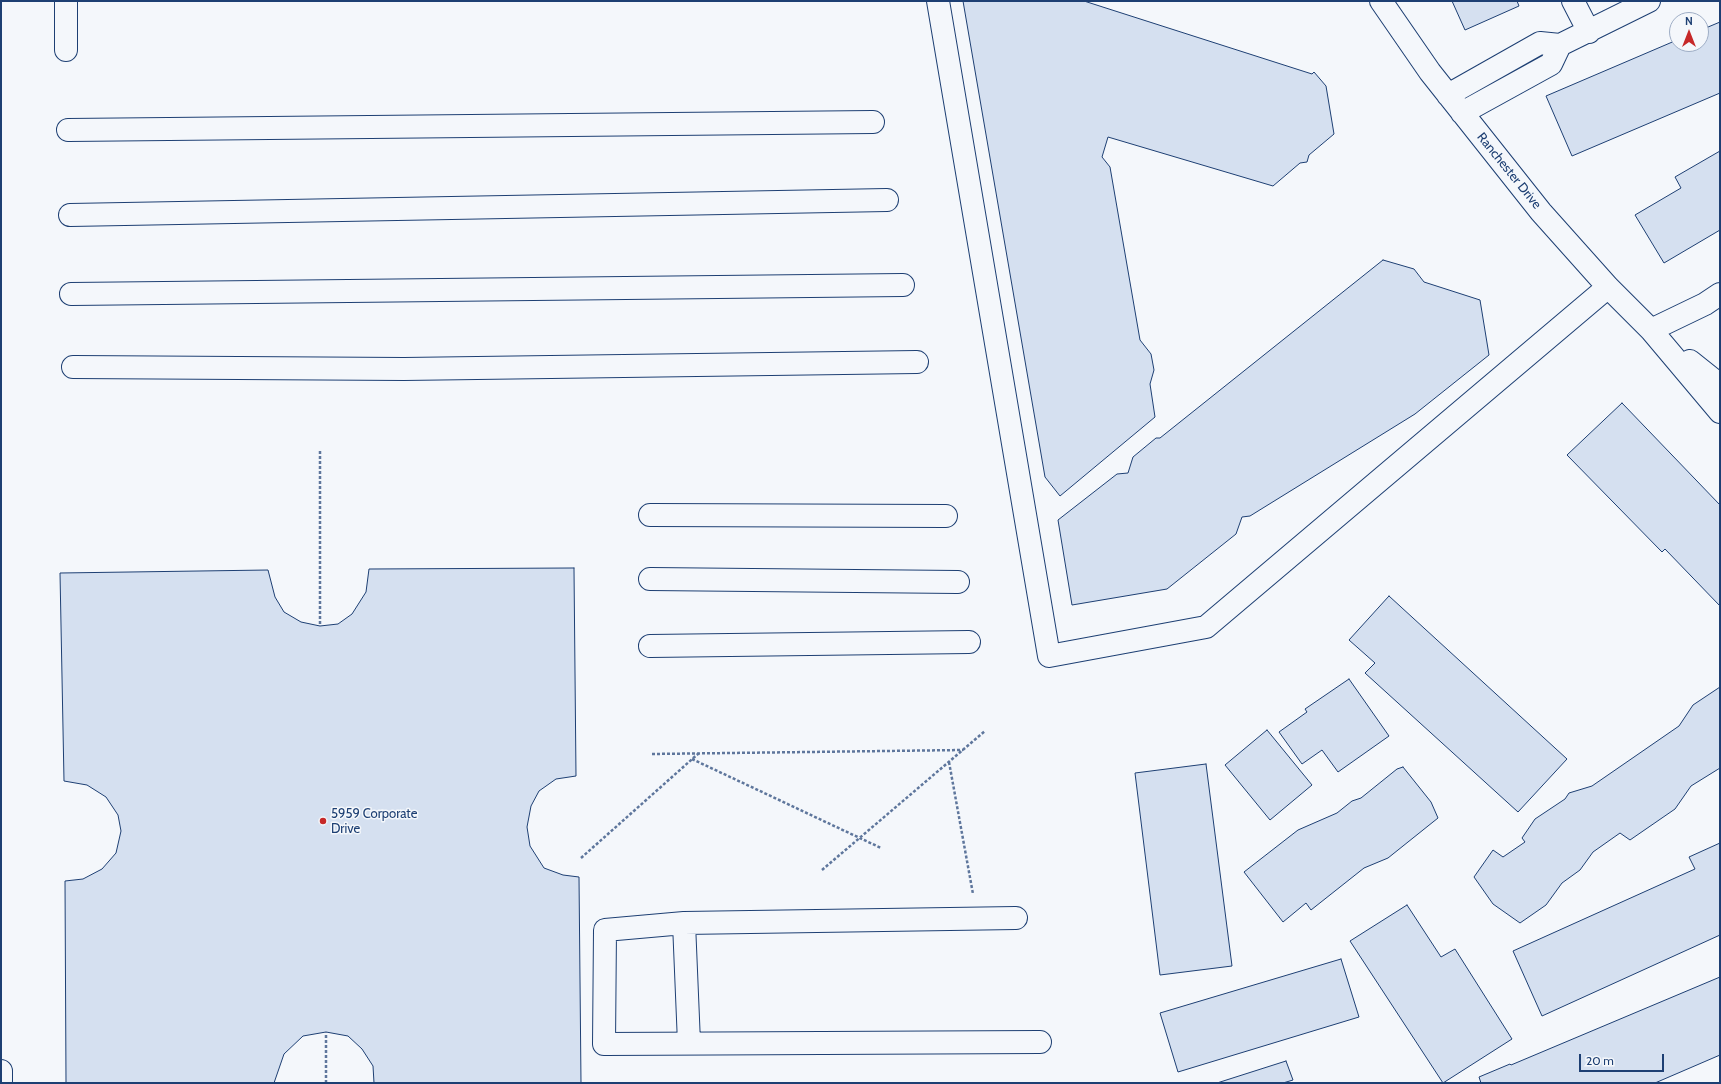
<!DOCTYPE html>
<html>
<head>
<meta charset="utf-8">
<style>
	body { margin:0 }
	#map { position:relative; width:1721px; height:1084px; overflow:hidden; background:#f4f7fb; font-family:Cabin,sans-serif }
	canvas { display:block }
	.frame { position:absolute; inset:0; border:2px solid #1d3f73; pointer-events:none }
	.north { position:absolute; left:1669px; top:12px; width:40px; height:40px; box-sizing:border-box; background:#f4f7fb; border:1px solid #9eadc5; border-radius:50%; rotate:0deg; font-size:11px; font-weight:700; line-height:16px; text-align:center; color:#1d3f73 }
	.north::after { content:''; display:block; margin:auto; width:14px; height:18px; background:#c62828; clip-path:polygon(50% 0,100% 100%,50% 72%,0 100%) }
	.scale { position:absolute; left:1579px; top:1054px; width:85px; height:18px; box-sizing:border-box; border:2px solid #1d3f73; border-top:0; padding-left:5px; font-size:12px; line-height:14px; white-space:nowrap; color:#1d3f73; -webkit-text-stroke:3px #f4f7fb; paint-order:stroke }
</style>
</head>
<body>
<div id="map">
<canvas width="1721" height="1084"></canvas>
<div class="frame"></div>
<div class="north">N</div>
<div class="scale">20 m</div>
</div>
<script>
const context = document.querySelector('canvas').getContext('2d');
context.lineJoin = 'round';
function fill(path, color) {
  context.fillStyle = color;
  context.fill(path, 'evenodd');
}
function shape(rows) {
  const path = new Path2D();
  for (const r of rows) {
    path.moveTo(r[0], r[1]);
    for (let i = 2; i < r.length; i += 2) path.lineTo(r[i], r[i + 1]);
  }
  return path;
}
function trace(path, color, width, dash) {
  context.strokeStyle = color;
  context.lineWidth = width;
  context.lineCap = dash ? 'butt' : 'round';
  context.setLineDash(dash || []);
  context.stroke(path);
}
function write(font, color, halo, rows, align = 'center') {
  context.font = font + ' Cabin,sans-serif';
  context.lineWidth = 3;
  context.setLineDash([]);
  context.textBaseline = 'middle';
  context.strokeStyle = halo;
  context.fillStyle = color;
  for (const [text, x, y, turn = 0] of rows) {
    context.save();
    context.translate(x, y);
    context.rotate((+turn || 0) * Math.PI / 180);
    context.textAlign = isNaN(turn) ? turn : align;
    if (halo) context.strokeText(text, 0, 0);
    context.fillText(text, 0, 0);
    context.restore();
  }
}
const building = shape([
	[963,1,1084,1,1312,74,1314,72,1326,86,1334,134,1309,155,1307,162,1300,163,1273,186,1108,137,1102,157,1110,167,1140,340,1151,354,1154,370,1150,384,1155,417,1060,496,1045,477,963,1],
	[1452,1,1517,1,1519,6,1465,30,1452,1],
	[1720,22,1720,93,1572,156,1546,96,1677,40,1677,44,1701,44,1701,30,1720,22],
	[1720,151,1720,230,1664,263,1635,215,1681,188,1675,177,1720,151],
	[1383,260,1414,269,1424,282,1480,300,1489,355,1415,414,1250,516,1242,517,1236,534,1167,589,1072,605,1058,520,1117,474,1128,473,1133,457,1156,438,1160,438,1383,260],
	[1622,403,1720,505,1720,606,1665,549,1662,552,1567,455,1622,403],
	[574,568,576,776,556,779,539,791,531,806,527,827,530,846,544,868,563,875,579,877,581,1083,374,1083,373,1066,362,1049,348,1036,326,1032,303,1036,284,1054,274,1083,66,1083,65,881,83,879,102,869,116,853,121,831,118,815,106,797,87,785,64,781,60,573,268,570,275,597,284,612,301,622,320,626,338,624,352,614,366,592,369,569,574,568],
	[1389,596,1567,759,1518,812,1365,673,1375,663,1349,640,1389,596],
	[1349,679,1389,736,1338,772,1322,750,1302,764,1279,732,1307,712,1305,709,1349,679],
	[1720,687,1720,768,1691,786,1675,809,1630,840,1620,833,1593,852,1580,870,1562,883,1546,905,1520,923,1493,904,1474,877,1493,850,1503,857,1525,842,1522,838,1535,819,1565,799,1569,793,1592,786,1679,726,1693,705,1720,687],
	[1267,730,1312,785,1270,820,1225,765,1267,730],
	[1206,764,1232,966,1160,975,1135,773,1206,764],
	[1403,767,1431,802,1438,818,1388,858,1364,868,1311,910,1306,903,1283,922,1244,872,1298,830,1337,813,1352,801,1361,798,1397,769,1403,767],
	[1720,843,1720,935,1542,1016,1513,951,1695,869,1689,857,1720,843],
	[1407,905,1441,957,1455,949,1512,1039,1443,1083,1350,941,1407,905],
	[1341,959,1359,1017,1178,1072,1160,1013,1341,959],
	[1720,977,1720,1055,1655,1083,1481,1083,1479,1077,1510,1064,1511,1065,1720,977],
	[1286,1061,1293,1080,1283,1083,1217,1083,1286,1061]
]);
fill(building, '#d5e0f0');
trace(building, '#1d3f73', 1);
const minor = shape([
	[66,1,66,50],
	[938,1,1049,656,1206,627,1608,287],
	[1381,1,1430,72,1541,212,1608,287,1651,330,1720,412],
	[1573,1,1589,32],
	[1560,45,1649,1],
	[1448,95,1540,43,1560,45,1551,64,1462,113],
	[68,130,873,122],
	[70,215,887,200],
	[71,294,903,285],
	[1651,330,1705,304,1720,294],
	[1690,361,1720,385],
	[73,367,404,369,917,362],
	[650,515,946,516],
	[650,579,958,582],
	[650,646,969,642],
	[1016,918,684,923,605,930,604,1044,1040,1042],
	[684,923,689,1043],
	[1,1071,1,1081]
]);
trace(minor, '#1d3f73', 24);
trace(shape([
	[320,451,320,626],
	[652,754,963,750],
	[692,759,881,848],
	[949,762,973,894],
	[581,858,699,753],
	[822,870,985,731],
	[326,1083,326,1032]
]), '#5e769c', 2.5, [3, 2]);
trace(minor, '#f4f7fb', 22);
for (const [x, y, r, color] of [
	[323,821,4,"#c62828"]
]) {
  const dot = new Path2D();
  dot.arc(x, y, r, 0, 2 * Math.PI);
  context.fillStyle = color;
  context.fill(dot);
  trace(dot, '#f4f7fb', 1.5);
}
write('13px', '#1d3f73', '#f4f7fb', [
	["Ranchester Drive",1509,171,51]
]);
write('13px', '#1d3f73', '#f4f7fb', [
	["5959 Corporate",331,814],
	["Drive",331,829]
], 'left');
</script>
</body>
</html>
